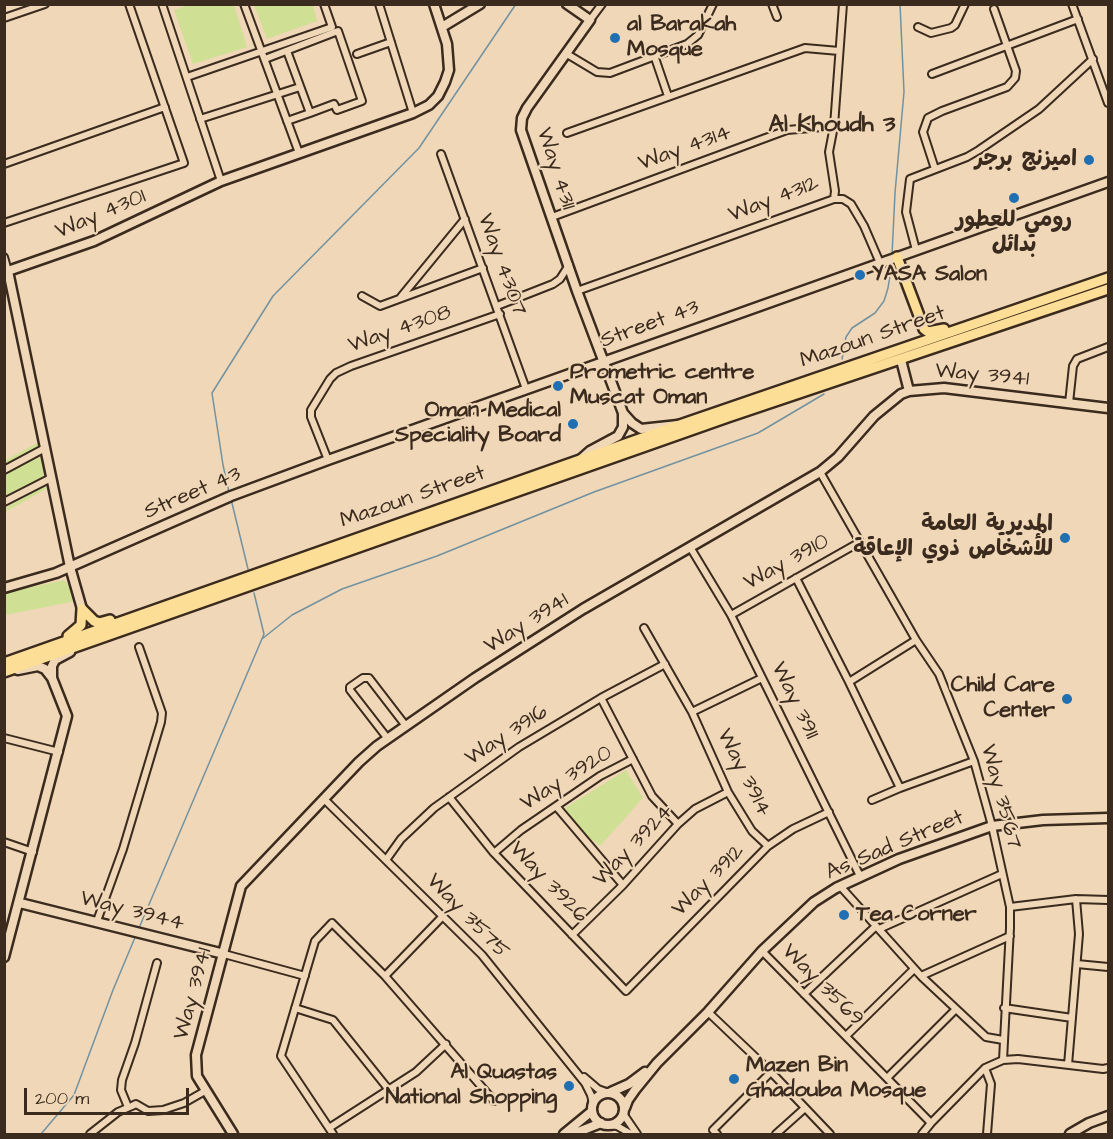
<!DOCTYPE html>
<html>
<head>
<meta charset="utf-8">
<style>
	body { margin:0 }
	#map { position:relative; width:1113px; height:1139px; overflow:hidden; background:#efd7b7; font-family:"Architects Daughter",sans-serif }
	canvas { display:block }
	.frame { position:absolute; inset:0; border:6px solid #3b2a1e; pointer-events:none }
	.scale { position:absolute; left:24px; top:1088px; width:165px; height:27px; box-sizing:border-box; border:3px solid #3b2a1e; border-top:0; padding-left:8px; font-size:18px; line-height:21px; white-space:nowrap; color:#3b2a1e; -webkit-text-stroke:4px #efd7b7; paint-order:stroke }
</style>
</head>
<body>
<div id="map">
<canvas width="1113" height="1139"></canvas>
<div class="frame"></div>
<div class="scale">200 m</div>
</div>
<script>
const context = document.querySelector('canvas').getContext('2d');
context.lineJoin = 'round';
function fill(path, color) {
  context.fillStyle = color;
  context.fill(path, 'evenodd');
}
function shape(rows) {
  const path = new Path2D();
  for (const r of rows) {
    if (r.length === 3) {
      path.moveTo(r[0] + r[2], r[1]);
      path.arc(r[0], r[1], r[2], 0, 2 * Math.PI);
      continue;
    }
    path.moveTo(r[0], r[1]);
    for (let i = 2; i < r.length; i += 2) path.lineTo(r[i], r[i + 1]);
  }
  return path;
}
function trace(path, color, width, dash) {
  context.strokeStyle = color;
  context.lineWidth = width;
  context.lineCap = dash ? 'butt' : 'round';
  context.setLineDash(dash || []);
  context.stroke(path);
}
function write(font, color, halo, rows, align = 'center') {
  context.font = font + ' "Architects Daughter","Playpen Sans Arabic",sans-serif';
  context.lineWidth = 4.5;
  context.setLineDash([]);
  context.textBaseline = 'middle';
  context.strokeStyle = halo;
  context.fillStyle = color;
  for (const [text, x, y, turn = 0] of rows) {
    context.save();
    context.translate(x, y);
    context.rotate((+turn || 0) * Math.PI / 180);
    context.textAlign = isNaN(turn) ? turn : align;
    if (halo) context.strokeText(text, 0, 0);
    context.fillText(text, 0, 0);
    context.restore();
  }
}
fill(shape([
	[189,5,234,5,247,47,193,64,174,10],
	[254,5,313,5,317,21,267,39],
	[39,442,37,448,5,467,4,461],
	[38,456,43,462,43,479,5,499,5,474],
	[43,487,48,488,5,512,5,508],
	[64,580,73,590,76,601,5,615,5,593],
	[626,770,643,798,600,846,578,829,565,808]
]), '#cfe094');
trace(shape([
	[892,255,895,193,904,92,900,4],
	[842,359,846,337,852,328,875,313,884,301,888,288,892,263],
	[229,492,223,465,212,393,273,296,419,148,516,4],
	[231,499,248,569],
	[262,639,292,615,342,589,437,556,594,492,758,433,824,394],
	[139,928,264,634,254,593],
	[41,1134,74,1095,113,990,136,935]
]), '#7292a1', 1.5);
const street = shape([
	[162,4,221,181],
	[244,4,299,153],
	[379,4,413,113],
	[772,4,777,17],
	[1072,4,1108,103],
	[4,18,45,4],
	[590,20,602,4],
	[918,27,931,33,951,28,955,25,965,4],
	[357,54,391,42],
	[567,54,597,72,610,73,687,44,698,35,713,4],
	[654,55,668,96],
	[265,59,338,31,362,101,337,110,334,104,310,113],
	[932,74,1078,19],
	[187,77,332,27,324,4],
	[200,119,300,87],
	[287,121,310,113,287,51],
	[567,133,805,48,839,51],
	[441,154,526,389],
	[4,164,165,107],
	[935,169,923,132,928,118,942,111,1007,87,1015,78,1016,71,994,9],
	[834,199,835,191,829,152,834,126,843,4],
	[552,217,787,130,834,126],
	[4,223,184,163,129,4],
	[916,250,906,212,910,179,967,157,979,150,1039,109,1093,59],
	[4,257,8,271],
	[577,291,834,199,843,199,851,204,864,226,880,263],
	[362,296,380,306,483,268],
	[401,297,465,219],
	[497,306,553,284,560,279,569,265],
	[1069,403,1073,366,1077,359,1108,347],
	[328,460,311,417,311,410,330,379,336,373,351,366,500,314],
	[4,470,45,448],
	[820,472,916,640,939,674,974,761,992,826,1010,907,1010,928,1003,1060],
	[4,502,51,478],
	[690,547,731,615,860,876],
	[796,578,849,682,900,788],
	[731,615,860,542],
	[644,628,692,712,728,792,752,831,768,846],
	[849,682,916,640],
	[601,698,652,796,678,824],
	[692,712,762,678],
	[4,738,59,752],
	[388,739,350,690,350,687,363,678,369,678,406,726],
	[449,797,494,853,626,991,768,846,793,829,829,812],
	[324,799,482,955,585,1083,591,1095,593,1104],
	[872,800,900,788,974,761],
	[556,806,623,885],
	[4,842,33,852],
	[494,853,521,830,600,776,633,759],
	[386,860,401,839,434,808,519,747,601,698,665,664],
	[840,886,921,976,986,1037,1003,1040],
	[1010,907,1076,899,1108,900],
	[97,921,123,849,161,722,162,713,139,647],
	[879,929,1002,874],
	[572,935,623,885,678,824,695,809,728,792],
	[762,951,931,1123],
	[224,954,305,976],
	[1077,964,1108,967],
	[385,976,443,916],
	[921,976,1010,936],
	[804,994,876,926],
	[295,1008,333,1020,389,1090],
	[1004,1008,1072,1018],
	[708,1012,771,1072,830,1134],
	[846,1036,914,969],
	[1068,1065,1079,934,1076,899],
	[985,1068,991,1084,987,1134],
	[584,1077,598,1089,606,1092],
	[887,1078,956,1009],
	[128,1107,121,1090,122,1080,135,1043,157,963],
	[624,1115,637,1134],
	[609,1125,617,1126,631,1134],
	[329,1128,416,1072,446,1044],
	[90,1134,118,1112,132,1106,136,1104,148,1111,163,1110,184,1103,205,1091],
	[333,1134,281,1056,315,941,332,923,385,976,494,1101],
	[717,1134,713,1130,771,1072],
	[776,1134,805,1108],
	[922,1134,931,1123,985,1068,1003,1060,1018,1059,1103,1069,1108,1068]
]);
const secondary = shape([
	[567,4,590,20,527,108,522,118,521,130,577,291,623,413,632,423,641,429,678,425],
	[442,27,480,4],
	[901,360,909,391],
	[581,459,590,451,618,436,623,427,623,414],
	[4,588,56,573,231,496,328,460,1108,182],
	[82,609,70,567,8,271,94,241,221,181,413,113,429,105,438,96,445,82,449,70,447,44,434,4],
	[52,677,52,666,55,660,70,652],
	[20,903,224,954],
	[4,957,67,716,52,678,45,669,38,666,18,670],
	[611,1092,629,1084,645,1072],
	[608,1109,16],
	[625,1108,628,1100,635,1090,657,1063,708,1012,762,951,814,902,836,888,899,859,992,826,1043,820,1108,818],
	[233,1134,197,1076,196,1055,241,886,359,762,377,746,475,678,583,609,820,472,838,457,874,416,901,394,909,391,944,388,1108,408],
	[564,1134,592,1111],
	[573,1134,601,1123],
	[1070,1134,1089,1123,1108,1116]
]);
const primary = shape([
	[897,257,924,329,928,332,944,329],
	[82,609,94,621,99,623,110,620],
	[68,636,81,625,82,609],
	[4,663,662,431,1108,278],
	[4,672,728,417,1108,289]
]);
trace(street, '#3b2a1e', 10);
trace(secondary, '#3b2a1e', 13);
trace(primary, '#3b2a1e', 14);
trace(street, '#efd7b7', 6);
trace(secondary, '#efd7b7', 8);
trace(primary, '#fcde96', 9);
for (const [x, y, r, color] of [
	[615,38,6,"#1f6fb2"],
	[1089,160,6,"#1f6fb2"],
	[1014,198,6,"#1f6fb2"],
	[860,275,6,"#1f6fb2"],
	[558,386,6,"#1f6fb2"],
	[573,424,6,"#1f6fb2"],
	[1065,538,6,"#1f6fb2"],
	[1067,699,6,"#1f6fb2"],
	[844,915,6,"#1f6fb2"],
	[734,1079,6,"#1f6fb2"],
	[569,1086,6,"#1f6fb2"]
]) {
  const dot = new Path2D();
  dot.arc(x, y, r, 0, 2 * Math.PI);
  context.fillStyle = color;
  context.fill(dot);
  trace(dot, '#efd7b7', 2);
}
write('bold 22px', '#3b2a1e', '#efd7b7', [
	["al Barakah",627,25],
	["Mosque",627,50],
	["اميزنج برجر",1077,160,"right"],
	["رومي للعطور",1014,221,"center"],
	["بدائل",1014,246,"center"],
	["YASA Salon",872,275],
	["Prometric centre",570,373],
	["Muscat Oman",570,398],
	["Oman Medical",561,411,"right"],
	["Speciality Board",561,436,"right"],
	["المديرية العامة",1053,525,"right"],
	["للأشخاص ذوي الإعاقة",1053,550,"right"],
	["Child Care",1055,686,"right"],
	["Center",1055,711,"right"],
	["Tea Corner",856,915],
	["Mazen Bin",746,1066],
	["Ghadouba Mosque",746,1091],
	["Al Quastas",557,1073,"right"],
	["National Shopping",557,1098,"right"]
], 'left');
write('22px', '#3b2a1e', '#efd7b7', [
	["Way 4314",685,149,-20],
	["Way 4311",555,169,72],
	["Way 4312",774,200,-21],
	["Way 4301",101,215,-23],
	["Way 4307",501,265,70],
	["Street 43",650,325,-20],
	["Way 4308",400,330,-19],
	["Mazoun Street",873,338,-19],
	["Way 3941",982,376,5],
	["Street 43",193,494,-23],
	["Mazoun Street",413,498,-19],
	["Way 3910",787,563,-29],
	["Way 3941",527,624,-32],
	["Way 3911",794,701,64],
	["Way 3916",507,736,-33],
	["Way 3914",743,773,63],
	["Way 3920",567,779,-32],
	["Way 3567",1000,797,75],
	["Way 3924",634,846,-46],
	["As Sad Street",895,846,-23],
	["Way 3912",709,881,-45],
	["Way 3926",548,883,46],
	["Way 3944",132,912,14],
	["Way 3575",467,917,46],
	["Way 3569",822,986,45],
	["Way 3941",194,994,-75]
]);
write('bold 24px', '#3b2a1e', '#efd7b7', [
	["Al Khoudh 3",832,126]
]);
</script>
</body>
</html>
